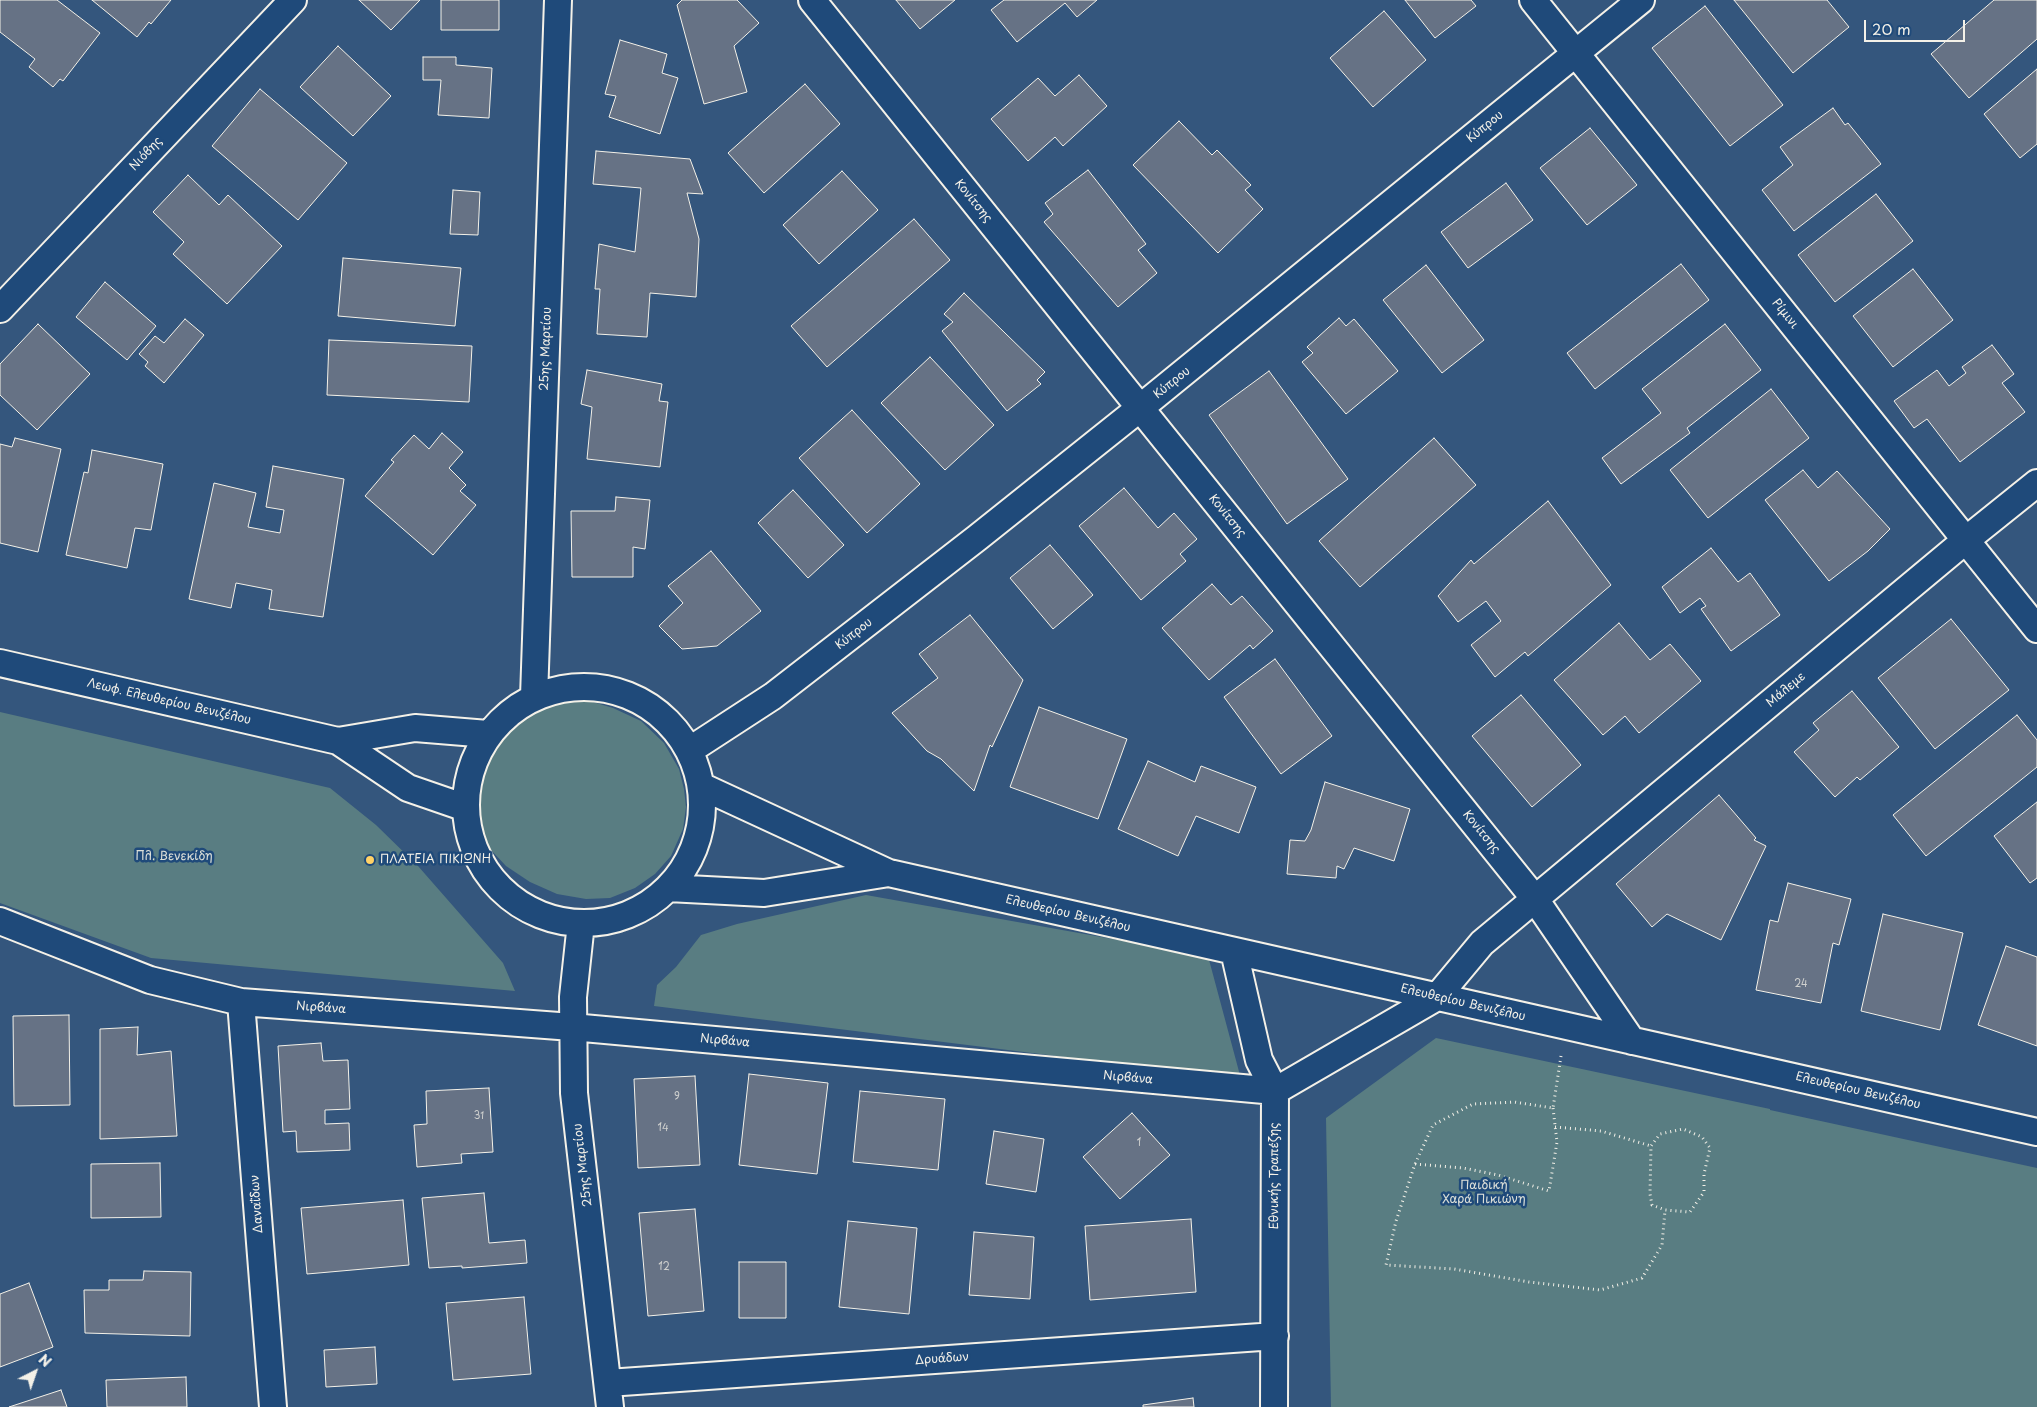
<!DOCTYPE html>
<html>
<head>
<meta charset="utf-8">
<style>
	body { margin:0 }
	#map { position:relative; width:2037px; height:1407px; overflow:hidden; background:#34567d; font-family:"Playpen Sans",sans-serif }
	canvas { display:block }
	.north { position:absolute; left:10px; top:1347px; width:50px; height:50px; -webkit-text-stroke:4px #1f4a7a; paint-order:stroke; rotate:41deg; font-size:14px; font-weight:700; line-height:20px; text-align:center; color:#f4f1e8 }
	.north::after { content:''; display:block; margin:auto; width:18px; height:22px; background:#f4f1e8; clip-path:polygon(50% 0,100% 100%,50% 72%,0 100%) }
	.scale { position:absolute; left:1864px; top:20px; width:101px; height:22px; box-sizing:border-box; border:2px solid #f4f1e8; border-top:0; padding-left:6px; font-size:15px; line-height:18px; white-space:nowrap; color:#f4f1e8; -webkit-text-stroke:4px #1f4a7a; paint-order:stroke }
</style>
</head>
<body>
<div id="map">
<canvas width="2037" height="1407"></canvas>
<div class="north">N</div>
<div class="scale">20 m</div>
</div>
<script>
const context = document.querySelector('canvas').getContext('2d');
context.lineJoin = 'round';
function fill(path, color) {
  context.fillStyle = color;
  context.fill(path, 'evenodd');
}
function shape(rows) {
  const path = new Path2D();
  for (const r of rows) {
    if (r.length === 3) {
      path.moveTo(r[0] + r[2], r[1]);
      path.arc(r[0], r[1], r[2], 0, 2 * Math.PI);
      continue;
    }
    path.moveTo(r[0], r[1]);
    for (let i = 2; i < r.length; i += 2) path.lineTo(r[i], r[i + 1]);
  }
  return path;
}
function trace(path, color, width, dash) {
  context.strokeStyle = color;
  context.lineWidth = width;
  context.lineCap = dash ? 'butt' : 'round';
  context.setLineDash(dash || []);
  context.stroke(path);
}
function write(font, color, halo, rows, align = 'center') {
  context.font = font + ' "Playpen Sans",sans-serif';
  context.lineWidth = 5;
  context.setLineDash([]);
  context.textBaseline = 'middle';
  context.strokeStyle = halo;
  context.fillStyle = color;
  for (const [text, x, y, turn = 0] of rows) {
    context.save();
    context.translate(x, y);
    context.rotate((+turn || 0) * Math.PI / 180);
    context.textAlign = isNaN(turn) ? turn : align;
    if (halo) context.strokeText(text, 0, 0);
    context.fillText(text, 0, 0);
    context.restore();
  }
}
fill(shape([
	[564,702,593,702,613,708,641,721,664,743,679,769,684,789,686,807,683,829,671,856,655,874,635,888,610,898,586,899,557,894,530,882,506,866,490,849,484,835,480,820,479,796,482,772,494,747,520,719,543,705],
	[0,712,330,788,376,825,418,866,503,963,515,991,151,958,0,903],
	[866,895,1208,956,1241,1079,654,1006,657,985,676,967,701,935,737,924],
	[1436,1038,1770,1109,1770,1110,2037,1168,2037,1407,1331,1407,1326,1118]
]), '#597d82');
const building = shape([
	[0,0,57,0,100,33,63,81,60,79,53,87,29,67,35,59,0,32,0,0],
	[92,0,171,0,151,24,149,22,137,37,92,0],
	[359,0,420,0,391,30,359,0],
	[441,0,499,0,499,30,441,30,441,0],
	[682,0,737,0,759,23,734,46,747,92,704,104,677,5,682,0],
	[896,0,955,0,920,29,896,0],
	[1004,0,1097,0,1077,17,1065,3,1017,42,991,10,1004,0],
	[1405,0,1471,0,1476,6,1435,38,1405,0],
	[1734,0,1827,0,1849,27,1793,73,1734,0],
	[1994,0,2037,0,2037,39,1969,98,1931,54,1994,0],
	[1705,6,1783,105,1730,146,1652,48,1705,6],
	[1384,11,1426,60,1373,107,1330,58,1384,11],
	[620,40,667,54,662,73,678,78,660,134,609,117,616,96,605,94,620,40],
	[338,46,391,96,353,136,300,87,338,46],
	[423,57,456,57,456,65,492,68,489,118,438,115,441,80,423,80,423,57],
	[2037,69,2037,144,2020,158,1984,114,2037,69],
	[1079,75,1107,106,1063,146,1055,137,1028,161,991,119,1038,78,1055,96,1079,75],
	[805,84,840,124,764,193,728,153,805,84],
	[260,89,347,163,298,220,212,146,260,89],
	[1833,108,1845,125,1848,123,1881,164,1794,231,1762,190,1793,165,1780,147,1833,108],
	[1179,121,1212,155,1217,150,1251,185,1245,190,1263,209,1218,253,1133,165,1179,121],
	[1590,128,1637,185,1587,225,1540,168,1590,128],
	[596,151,690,159,703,194,687,193,699,239,696,297,650,293,647,337,597,334,600,289,595,289,599,244,635,252,641,188,593,184,596,151],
	[1088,170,1146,244,1138,250,1157,273,1118,307,1044,222,1053,214,1045,203,1088,170],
	[842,171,878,210,819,264,783,225,842,171],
	[188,175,219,205,228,195,282,246,227,304,173,254,184,242,153,212,188,175],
	[1506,183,1533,220,1468,268,1441,232,1506,183],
	[453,190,480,192,478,235,450,234,453,190],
	[1876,194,1913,241,1835,302,1798,255,1876,194],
	[914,219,950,260,827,367,791,326,914,219],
	[343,258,461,268,455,326,338,316,343,258],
	[1681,264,1709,300,1595,389,1567,353,1681,264],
	[1426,265,1484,340,1442,373,1383,300,1426,265],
	[1913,269,1953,320,1893,367,1853,316,1913,269],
	[105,282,156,326,127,360,76,317,105,282],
	[964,293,1045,372,1037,380,1041,384,1007,411,942,331,953,322,944,314,964,293],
	[1339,318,1346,326,1354,319,1398,371,1346,414,1302,362,1313,353,1307,347,1339,318],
	[185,319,204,335,164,383,145,366,148,362,139,354,155,336,164,343,185,319],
	[38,324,90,374,37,430,0,395,0,364,38,324],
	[1725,324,1761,370,1687,428,1690,433,1621,484,1602,458,1661,413,1642,389,1725,324],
	[329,340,472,346,469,402,327,395,329,340],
	[1992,345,2014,374,2002,383,2025,412,1960,462,1927,419,1914,428,1894,401,1937,370,1949,386,1966,373,1962,367,1992,345],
	[930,357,994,425,945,470,881,403,930,357],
	[587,370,662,384,659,401,668,402,660,467,587,459,592,407,581,404,587,370],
	[1269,371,1348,479,1287,524,1209,415,1269,371],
	[1771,389,1809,438,1708,518,1670,470,1771,389],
	[852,410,920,484,867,533,799,458,852,410],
	[442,433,463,452,449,468,466,485,460,491,476,505,433,555,365,496,394,462,391,460,414,435,429,449,442,433],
	[15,438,61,449,38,552,0,543,0,444,12,447,15,438],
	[1434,438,1476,485,1360,587,1319,541,1434,438],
	[92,450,163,464,151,530,135,528,127,568,66,555,84,472,88,473,92,450],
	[273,466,344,479,323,617,269,609,272,590,236,583,231,608,189,599,214,483,256,493,248,527,280,533,284,510,266,507,273,466],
	[1803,470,1818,488,1837,471,1890,529,1868,551,1829,581,1765,500,1803,470],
	[1124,488,1158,528,1174,513,1197,539,1180,554,1186,561,1141,600,1079,526,1124,488],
	[793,490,844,545,808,578,758,523,793,490],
	[616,497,650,500,645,549,633,547,633,577,572,577,571,511,615,511,616,497],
	[1548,501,1611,585,1528,656,1525,652,1495,677,1471,645,1501,621,1486,601,1458,622,1438,596,1471,560,1474,564,1548,501],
	[1050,545,1093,595,1053,629,1010,578,1050,545],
	[1711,548,1738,582,1750,573,1780,615,1731,651,1701,609,1706,606,1700,598,1680,613,1662,587,1711,548],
	[711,551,761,611,717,646,682,649,659,626,683,603,668,586,711,551],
	[1212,584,1231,605,1242,596,1273,631,1253,649,1250,645,1209,680,1162,628,1212,584],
	[970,615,1023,680,992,747,990,745,974,791,941,759,927,751,892,713,938,678,919,654,970,615],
	[1951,619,2009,690,1935,749,1878,678,1951,619],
	[1619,623,1650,660,1670,644,1701,681,1639,733,1625,716,1603,735,1554,680,1619,623],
	[1275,659,1332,736,1281,774,1224,697,1275,659],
	[1852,691,1899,747,1860,780,1857,777,1835,797,1794,752,1819,730,1813,723,1852,691],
	[1521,695,1581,765,1532,807,1472,736,1521,695],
	[1039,707,1127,739,1098,819,1010,787,1039,707],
	[2017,715,2037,740,2037,767,1926,856,1893,815,2017,715],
	[1148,761,1195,782,1201,766,1256,787,1239,833,1196,816,1178,856,1118,829,1148,761],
	[1325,782,1410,809,1394,861,1354,848,1344,869,1337,866,1336,878,1287,874,1290,840,1305,841,1311,830,1325,782],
	[1719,795,1756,838,1754,840,1766,846,1721,940,1667,914,1652,927,1616,884,1719,795],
	[2037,802,2037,878,2030,883,1994,836,2037,802],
	[1788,883,1851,899,1839,945,1833,943,1821,1003,1756,990,1770,920,1778,922,1788,883],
	[1883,914,1963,933,1940,1030,1861,1011,1883,914],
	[2006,946,2037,957,2037,1046,1978,1025,2006,946],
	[69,1015,70,1105,14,1106,13,1016,69,1015],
	[138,1027,137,1055,171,1051,177,1136,100,1139,100,1029,138,1027],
	[321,1043,323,1061,348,1060,350,1109,325,1110,325,1124,349,1123,350,1150,297,1152,296,1131,283,1132,278,1046,321,1043],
	[749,1074,828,1083,817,1174,739,1165,749,1074],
	[695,1076,700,1165,638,1168,634,1079,695,1076],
	[489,1088,493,1152,461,1154,462,1163,417,1167,414,1125,427,1124,426,1091,489,1088],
	[860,1091,945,1099,938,1170,853,1162,860,1091],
	[1132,1113,1170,1155,1120,1199,1083,1157,1132,1113],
	[994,1131,1044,1139,1036,1192,986,1184,994,1131],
	[160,1163,161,1217,91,1218,91,1164,160,1163],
	[484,1193,489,1243,525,1240,527,1263,462,1268,462,1266,429,1268,422,1198,484,1193],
	[403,1200,409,1265,307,1274,301,1208,403,1200],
	[695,1209,704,1311,648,1316,639,1213,695,1209],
	[1191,1219,1196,1292,1090,1300,1085,1226,1191,1219],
	[848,1221,917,1228,909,1314,839,1307,848,1221],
	[974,1232,1034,1237,1030,1299,969,1295,974,1232],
	[739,1262,786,1262,786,1318,739,1318,739,1262],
	[144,1271,191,1272,190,1336,85,1333,84,1290,109,1290,109,1280,143,1280,144,1271],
	[29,1283,53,1347,0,1367,0,1294,29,1283],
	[524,1297,531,1374,453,1380,446,1303,524,1297],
	[375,1347,377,1384,326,1387,324,1350,375,1347],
	[186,1377,187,1407,107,1407,106,1380,186,1377],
	[61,1390,67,1407,9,1407,61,1390],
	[1193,1398,1194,1407,1143,1407,1143,1405,1193,1398]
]);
fill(building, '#667285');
trace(building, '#f4f1e8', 1);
const minor = shape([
	[812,0,1535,899,1632,1041],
	[1533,0,2037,629],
	[0,309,293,0],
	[0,663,338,741,408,788,466,808],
	[584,805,118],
	[534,697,558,0],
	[338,741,415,728,488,734],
	[690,750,773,696,977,538,1140,408,1641,0],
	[701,786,889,873,2037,1132],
	[668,888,764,893,889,873],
	[0,921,150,980,241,1002,572,1027,1275,1091,1437,997,1482,943,1966,540,2037,483],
	[581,923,573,997,574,1093,610,1407],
	[1234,951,1259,1060,1275,1091,1274,1407],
	[241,1002,273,1407],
	[608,1383,1275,1336]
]);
trace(minor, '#f4f1e8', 30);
trace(shape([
	[1561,1056,1553,1108,1514,1102,1473,1104,1433,1125,1415,1164,1396,1221,1386,1265,1454,1269,1529,1282,1600,1290,1642,1278,1662,1245,1665,1210,1690,1212,1704,1192,1704,1174,1710,1148,1702,1137,1683,1129,1660,1134,1651,1146,1650,1194,1652,1205,1665,1210],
	[1555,1127,1601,1131,1651,1146],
	[1415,1164,1463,1168,1498,1175,1549,1191,1557,1142,1553,1108]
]), '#f4f1e8', 3, [1, 4]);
trace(minor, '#1f4a7a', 26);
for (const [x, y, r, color] of [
	[370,860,5,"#ffd166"]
]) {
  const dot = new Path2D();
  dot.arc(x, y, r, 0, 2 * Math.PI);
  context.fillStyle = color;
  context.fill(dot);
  trace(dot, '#1f4a7a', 2);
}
write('10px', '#d0d1cf', null, [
	["24",1801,984],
	["9",677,1097],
	["31",479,1116],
	["14",663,1128],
	["1",1139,1143],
	["12",664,1267]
]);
write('12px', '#f4f1e8', '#1f4a7a', [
	["Κύπρου",1485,127,-39],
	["Νιόβης",146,154,-47],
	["Κονίτσης",973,201,51],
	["Ρίμινι",1785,314,51],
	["25ης Μαρτίου",546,349,-88],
	["Κύπρου",1172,383,-39],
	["Κονίτσης",1227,516,51],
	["Κύπρου",854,634,-38],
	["Μάλεμε",1786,690,-40],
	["Λεωφ. Ελευθερίου Βενιζέλου",169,702,13],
	["Κονίτσης",1481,832,51],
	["Ελευθερίου Βενιζέλου",1068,914,13],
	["Ελευθερίου Βενιζέλου",1463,1003,13],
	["Νιρβάνα",321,1008,4],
	["Νιρβάνα",725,1041,5],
	["Νιρβάνα",1128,1078,5],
	["Ελευθερίου Βενιζέλου",1858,1091,13],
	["25ης Μαρτίου",583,1165,-97],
	["Εθνικής Τραπέζης",1275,1176,-90],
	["Δαναΐδων",257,1204,-94],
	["Δρυάδων",942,1359,-4]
]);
write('12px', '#dde0d9', '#1f4a7a', [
	["Πλ. Βενεκίδη",174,857],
	["Παιδική",1484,1186],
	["Χαρά Πικιώνη",1484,1200]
]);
write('12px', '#f4f1e8', '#1f4a7a', [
	["ΠΛΑΤΕΙΑ ΠΙΚΙΩΝΗ",380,860]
], 'left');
</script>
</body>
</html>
